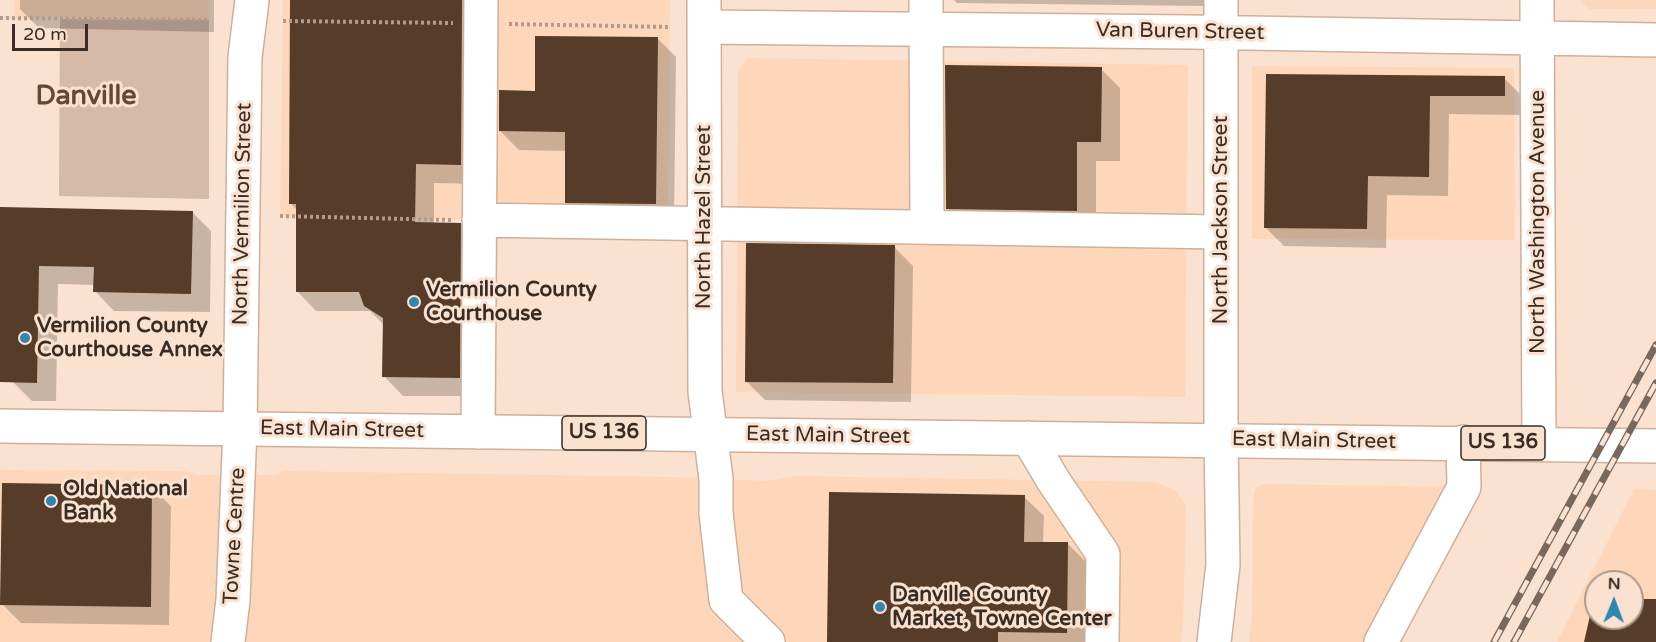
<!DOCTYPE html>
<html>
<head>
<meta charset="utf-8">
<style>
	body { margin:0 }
	#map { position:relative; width:1656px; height:642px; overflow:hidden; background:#fbe1cf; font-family:"Varela Round",sans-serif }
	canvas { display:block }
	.north { position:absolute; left:1584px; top:570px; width:60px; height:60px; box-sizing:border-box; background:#fbe1cf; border:2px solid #ad998b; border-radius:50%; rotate:1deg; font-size:16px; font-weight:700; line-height:24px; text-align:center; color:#392c24 }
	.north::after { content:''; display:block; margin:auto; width:21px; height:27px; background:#2f85b4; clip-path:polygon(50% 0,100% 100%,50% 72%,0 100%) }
	.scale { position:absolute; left:12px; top:24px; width:76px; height:27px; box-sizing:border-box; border:3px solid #392c24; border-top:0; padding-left:8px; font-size:18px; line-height:21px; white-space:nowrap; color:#392c24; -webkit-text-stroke:4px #fbe1cf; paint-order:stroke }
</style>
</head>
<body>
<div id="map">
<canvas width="1656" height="642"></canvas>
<div class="north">N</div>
<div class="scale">20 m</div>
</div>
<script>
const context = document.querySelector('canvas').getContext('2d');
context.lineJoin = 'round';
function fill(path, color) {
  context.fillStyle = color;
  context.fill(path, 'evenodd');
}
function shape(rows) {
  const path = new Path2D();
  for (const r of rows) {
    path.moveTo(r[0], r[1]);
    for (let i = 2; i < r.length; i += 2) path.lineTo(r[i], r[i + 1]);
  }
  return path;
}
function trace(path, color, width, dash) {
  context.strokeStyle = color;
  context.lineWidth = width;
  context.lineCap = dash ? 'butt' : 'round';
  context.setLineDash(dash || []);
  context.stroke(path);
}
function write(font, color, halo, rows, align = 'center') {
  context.font = font + ' "Varela Round",sans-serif';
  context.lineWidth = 6;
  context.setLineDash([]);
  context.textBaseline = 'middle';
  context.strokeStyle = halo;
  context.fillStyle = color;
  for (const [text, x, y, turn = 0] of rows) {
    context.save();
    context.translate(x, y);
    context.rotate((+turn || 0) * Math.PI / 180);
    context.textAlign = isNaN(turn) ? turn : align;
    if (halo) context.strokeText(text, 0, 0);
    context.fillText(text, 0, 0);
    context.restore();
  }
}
fill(shape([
	[15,0,209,0,209,20,14,18],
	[283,0,670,0,668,223,280,216],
	[1580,0,1656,0,1656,9,1589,9],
	[747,58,1188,65,1185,397,736,392,738,71],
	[1252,66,1514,68,1515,240,1252,239],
	[0,470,186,471,197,475,276,475,284,471,675,477,767,481,795,476,1156,482,1175,490,1186,506,1183,628,1181,642,0,642],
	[1265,484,1464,487,1381,642,1249,642,1252,614,1253,499,1256,487],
	[1634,489,1656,490,1656,642,1557,642],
	[1596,582,1632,582,1632,618,1596,618]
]), '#fed7bb');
fill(shape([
	[60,19,209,20,209,199,59,196]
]), '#d5baa8');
fill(shape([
	[20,0,214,0,214,32,39,28,20,9],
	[291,0,493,0,480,184,434,183,434,224,460,224,479,243,478,396,403,396,384,376,384,325,370,311,316,311,297,291,298,211,290,203],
	[954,0,1203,0,1203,6,957,3],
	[657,38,676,57,674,223,585,221,566,202,567,151,519,150,500,131,536,92],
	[1101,69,1120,88,1120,161,1096,161,1096,229,966,227,947,208],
	[1267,75,1504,78,1523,97,1523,115,1449,114,1448,196,1387,195,1386,248,1284,246,1265,227],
	[0,208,192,212,211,231,210,312,114,311,95,291,95,285,58,284,56,401,32,401,13,382,0,382],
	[894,247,913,266,911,402,765,400,746,381],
	[151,487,171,506,169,625,21,623,2,604],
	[1024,497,1044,516,1043,543,1068,544,1087,563,1085,642,828,642]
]), '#0003');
fill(shape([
	[290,0,462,0,461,165,416,164,415,222,461,223,460,378,382,377,383,318,364,306,359,292,296,292,296,204,289,204],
	[535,36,658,37,656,204,565,203,565,132,499,131,499,90,535,91],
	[945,65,1102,67,1101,142,1077,142,1077,211,946,209],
	[1266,74,1505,76,1505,96,1430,96,1429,177,1368,176,1367,229,1264,228],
	[0,207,193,211,191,294,93,292,94,267,39,266,37,383,0,382],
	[746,243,895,245,893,383,745,382],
	[2,483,152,485,151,607,0,605],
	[829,492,1025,495,1024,542,1068,542,1067,633,998,632,998,642,827,642],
	[1594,598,1596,598,1596,618,1632,618,1632,599,1656,599,1656,642,1584,642]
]), '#563c29');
const minor = shape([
	[704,0,705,391,716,479,716,513,726,600,768,642],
	[926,0,927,227],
	[1537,0,1539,443],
	[704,27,1189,32,1656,40],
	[479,220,1221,232],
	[478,432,481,0],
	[1028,438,1053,480,1103,554,1102,642],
	[228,642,233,600,240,429],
	[1214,642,1223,565,1221,439,1221,0],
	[1381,642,1464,487,1463,442]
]);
const major = shape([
	[0,426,1656,446],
	[240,429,245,57,252,0]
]);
trace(minor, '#cfb09a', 36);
trace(major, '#cfb09a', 36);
trace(shape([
	[0,18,209,20],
	[283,21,453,23],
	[509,24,670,27],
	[280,216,451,220]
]), '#b09b8d', 4, [3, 3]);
trace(minor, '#fff', 33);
trace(major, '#fff', 33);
const rail = shape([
	[1494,642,1656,345],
	[1514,642,1656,383]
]);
trace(rail, '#79685d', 7);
trace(rail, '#fbe1cf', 4.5, [14]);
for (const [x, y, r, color] of [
	[414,302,6,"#2f85b4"],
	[25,338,6,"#2f85b4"],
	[51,501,6,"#2f85b4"],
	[880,607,6,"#2f85b4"]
]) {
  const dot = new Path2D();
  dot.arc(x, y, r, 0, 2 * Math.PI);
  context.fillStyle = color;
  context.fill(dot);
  trace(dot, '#fbe1cf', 2);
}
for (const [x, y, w] of [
	[604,433,84],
	[1503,443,84]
]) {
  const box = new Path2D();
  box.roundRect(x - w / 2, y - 17, w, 34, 4.5);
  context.fillStyle = '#fbe1cf';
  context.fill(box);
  trace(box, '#392c24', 1.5);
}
write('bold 20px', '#392c24', null, [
	["US 136",604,433],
	["US 136",1503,443]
]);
write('21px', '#392c24', '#fbe1cf', [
	["Van Buren Street",1180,32,1],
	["North Vermilion Street",243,214,-89],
	["North Hazel Street",704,217,-90],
	["North Jackson Street",1221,220,-90],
	["North Washington Avenue",1538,222,-90],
	["East Main Street",342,430,1],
	["East Main Street",828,436,1],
	["East Main Street",1314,441,1],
	["Towne Centre",235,536,-87]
]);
write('bold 21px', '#392c24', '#fbe1cf', [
	["Vermilion County",426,290],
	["Courthouse",426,314],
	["Vermilion County",37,326],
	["Courthouse Annex",37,350],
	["Old National",63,489],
	["Bank",63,513],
	["Danville County",892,595],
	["Market, Towne Center",892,619]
], 'left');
write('bold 27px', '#634835', '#fbe1cf', [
	["Danville",86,97]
]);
</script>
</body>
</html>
